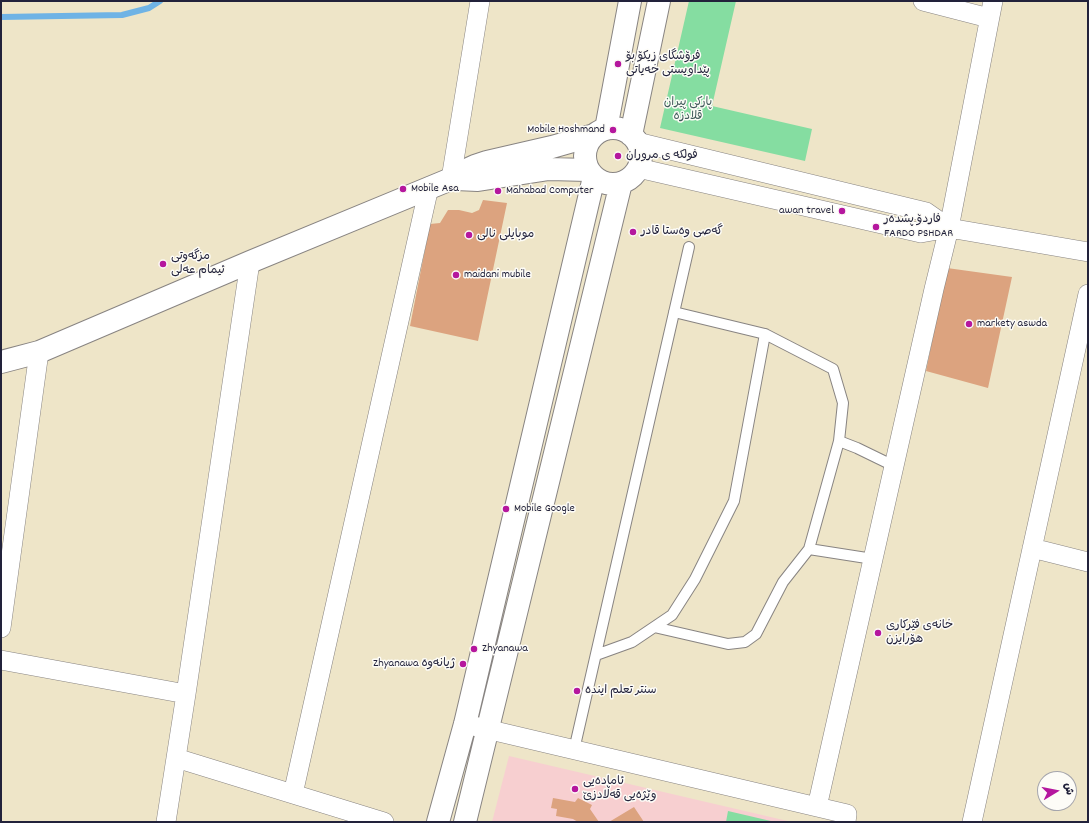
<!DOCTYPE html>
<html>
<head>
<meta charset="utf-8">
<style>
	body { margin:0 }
	#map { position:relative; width:1089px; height:823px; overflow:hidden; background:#eee5c8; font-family:Dekko,"Playpen Sans Arabic",sans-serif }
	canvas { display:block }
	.frame { position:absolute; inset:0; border:2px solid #22223b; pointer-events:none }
	.north { position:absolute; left:1037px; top:771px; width:40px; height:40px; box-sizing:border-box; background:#fdfcf7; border:1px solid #a5a5ac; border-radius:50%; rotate:80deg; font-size:11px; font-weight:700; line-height:16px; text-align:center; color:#22223b }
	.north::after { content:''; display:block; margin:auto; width:14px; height:18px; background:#b5179e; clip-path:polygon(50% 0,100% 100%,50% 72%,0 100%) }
</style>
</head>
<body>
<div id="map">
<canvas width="1089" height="823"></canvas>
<div class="frame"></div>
<div class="north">ش</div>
</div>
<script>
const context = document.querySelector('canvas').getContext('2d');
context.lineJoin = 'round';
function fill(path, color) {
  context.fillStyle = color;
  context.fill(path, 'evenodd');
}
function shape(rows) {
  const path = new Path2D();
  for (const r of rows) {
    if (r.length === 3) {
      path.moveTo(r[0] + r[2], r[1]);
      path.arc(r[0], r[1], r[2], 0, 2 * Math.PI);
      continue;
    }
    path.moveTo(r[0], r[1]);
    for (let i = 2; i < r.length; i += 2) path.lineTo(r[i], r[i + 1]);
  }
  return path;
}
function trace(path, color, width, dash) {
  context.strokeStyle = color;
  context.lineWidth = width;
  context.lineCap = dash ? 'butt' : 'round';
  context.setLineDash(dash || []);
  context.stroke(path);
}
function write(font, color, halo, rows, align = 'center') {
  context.font = font + ' Dekko,"Playpen Sans Arabic",sans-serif';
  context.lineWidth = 3;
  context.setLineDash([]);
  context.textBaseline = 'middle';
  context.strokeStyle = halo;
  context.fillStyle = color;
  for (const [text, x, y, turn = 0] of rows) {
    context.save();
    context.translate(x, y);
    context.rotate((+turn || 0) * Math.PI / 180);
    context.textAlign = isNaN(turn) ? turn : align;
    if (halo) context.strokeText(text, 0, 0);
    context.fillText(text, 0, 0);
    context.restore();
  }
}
fill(shape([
	[509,756,792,822,492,822]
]), '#f7cfd0');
fill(shape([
	[689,1,736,1,712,106,812,129,805,161,660,128],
	[728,811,775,822,726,822]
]), '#85dda1');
trace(shape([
	[1,17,122,15,149,8,160,1]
]), '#6fb3e5', 6);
fill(shape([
	[483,200,507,203,478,341,410,326,430,224,440,223,448,210,459,210,472,213,479,210],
	[947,268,1012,277,988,388,926,371],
	[553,798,575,802,578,798,592,805,590,809,599,822,578,822,573,819,556,816,557,809,551,808],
	[634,807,644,822,609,822]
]), '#dca37f');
const service = shape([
	[674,312,765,334,833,369,843,403,839,441,857,448,894,466],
	[809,549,839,441],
	[654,627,728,644,745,642,756,634,783,582,809,549,873,559],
	[596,655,632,642,672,615,695,579,734,501,765,334],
	[574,750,689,247]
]);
const minor = shape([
	[923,1,989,18],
	[637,142,926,212,949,228],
	[638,168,921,233,949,228,1088,252],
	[451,179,480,1],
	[1032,548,1088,562],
	[1,628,39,352],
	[1,660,186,694],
	[465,724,847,814,846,822],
	[176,758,384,822],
	[293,794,429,187],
	[817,807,934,289,949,228,993,1],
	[166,822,186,694,250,262],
	[972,822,1088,294]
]);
const tertiary = shape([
	[456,179,478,180,549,169,588,170],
	[1,362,39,352,250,262,451,179,462,172,475,166,487,162,552,147,594,135]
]);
const primary = shape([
	[613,156,28],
	[606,129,630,1],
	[631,135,659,1],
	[438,822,465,724,594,177],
	[465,822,621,183]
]);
trace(service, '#888482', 12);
trace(minor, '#888482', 20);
trace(tertiary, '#888482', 24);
trace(primary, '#888482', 24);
trace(service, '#fff', 10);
trace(minor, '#fff', 19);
trace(tertiary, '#fff', 22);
trace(primary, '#fff', 22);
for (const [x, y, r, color] of [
	[618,64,4,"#b5179e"],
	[613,130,4,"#b5179e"],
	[618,156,4,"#b5179e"],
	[403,189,4,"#b5179e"],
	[498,191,4,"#b5179e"],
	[842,211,4,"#b5179e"],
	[876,227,4,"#b5179e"],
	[633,232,4,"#b5179e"],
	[469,235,4,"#b5179e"],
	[163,264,4,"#b5179e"],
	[456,275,4,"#b5179e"],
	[969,324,4,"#b5179e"],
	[506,509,4,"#b5179e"],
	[878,633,4,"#b5179e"],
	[474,649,4,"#b5179e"],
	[463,664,4,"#b5179e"],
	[577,691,4,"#b5179e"],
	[575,789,4,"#b5179e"]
]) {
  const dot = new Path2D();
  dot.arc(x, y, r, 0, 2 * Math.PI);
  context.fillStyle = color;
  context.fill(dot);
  trace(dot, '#fdfcf7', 1.5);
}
write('12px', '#22223b', '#fdfcf7', [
	["فرۆشگای زیکۆ بۆ",626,57],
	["پێداویستی خەیاتی",626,71],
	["Mobile Hoshmand",605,130,"right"],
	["فولکه ی مروران",626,156],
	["Mobile Asa",411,189],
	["Mahabad Computer",506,191],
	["awan travel",834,211,"right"],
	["فاردۆ پشدەر",884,220],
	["FARDO PSHDAR",884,234],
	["گەصی وەستا قادر",641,232],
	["موبايلى نالى",477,235],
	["مزگەوتی",171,257],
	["ئیمام عەلی",171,271],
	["maidani mubile",464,275],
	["markety aswda",977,324],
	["Mobile Google",514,509],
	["خانەی فێرکاری",886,626],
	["هۆرایزن",886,640],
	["Zhyanawa",482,649],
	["Zhyanawa ژیانەوە",455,664,"right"],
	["سنتر تعلم اينده",585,691],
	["ئامادەیی",583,782],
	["وێژەیی قەڵادزێ",583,796]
], 'left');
write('12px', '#405a5a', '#fdfcf7', [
	["پارکی پیران",688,103],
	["قلادزه",688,117]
]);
</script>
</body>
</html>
